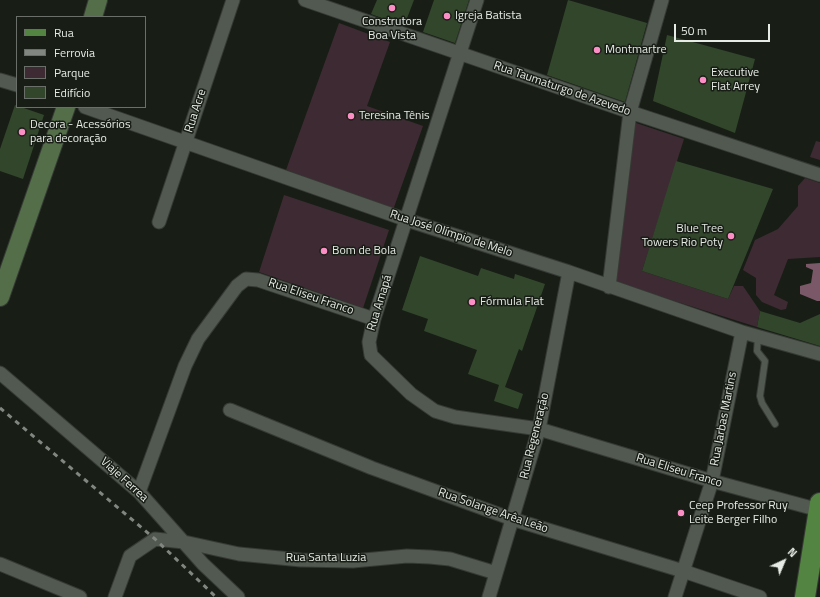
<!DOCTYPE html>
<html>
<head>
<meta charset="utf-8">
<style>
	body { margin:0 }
	#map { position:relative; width:820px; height:597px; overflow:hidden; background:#181e16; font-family:"Titillium Web",sans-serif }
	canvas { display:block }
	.legend { position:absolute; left:16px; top:16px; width:130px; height:92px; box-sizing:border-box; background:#181e16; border:1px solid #6a7069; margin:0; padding:5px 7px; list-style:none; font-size:12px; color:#e6ebe5 }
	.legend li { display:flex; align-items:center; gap:8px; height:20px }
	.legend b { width:20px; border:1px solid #6a7069 }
	.north { position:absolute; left:764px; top:541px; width:40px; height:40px; -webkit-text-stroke:3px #181e16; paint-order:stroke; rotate:44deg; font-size:11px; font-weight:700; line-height:16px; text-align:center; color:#e6ebe5 }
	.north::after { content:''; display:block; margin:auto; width:14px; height:18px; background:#e6ebe5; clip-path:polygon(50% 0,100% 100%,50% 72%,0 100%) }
	.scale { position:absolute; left:674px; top:24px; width:96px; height:18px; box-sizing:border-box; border:2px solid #e6ebe5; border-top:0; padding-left:5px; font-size:12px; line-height:14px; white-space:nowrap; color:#e6ebe5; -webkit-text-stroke:3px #181e16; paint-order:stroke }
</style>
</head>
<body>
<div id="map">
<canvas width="820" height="597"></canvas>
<ul class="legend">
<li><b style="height:5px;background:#548442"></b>Rua</li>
<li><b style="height:5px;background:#818780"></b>Ferrovia</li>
<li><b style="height:11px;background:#3e2a33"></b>Parque</li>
<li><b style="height:11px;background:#32462c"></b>Edifício</li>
</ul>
<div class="north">N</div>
<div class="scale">50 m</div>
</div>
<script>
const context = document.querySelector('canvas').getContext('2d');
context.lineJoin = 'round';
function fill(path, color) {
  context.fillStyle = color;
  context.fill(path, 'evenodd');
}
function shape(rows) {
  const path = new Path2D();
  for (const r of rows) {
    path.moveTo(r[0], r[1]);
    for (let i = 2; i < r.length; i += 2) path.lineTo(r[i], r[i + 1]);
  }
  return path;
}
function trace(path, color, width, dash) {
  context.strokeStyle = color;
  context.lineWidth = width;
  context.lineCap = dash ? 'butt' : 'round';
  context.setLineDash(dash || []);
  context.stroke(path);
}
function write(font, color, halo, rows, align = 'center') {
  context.font = font + ' "Titillium Web",sans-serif';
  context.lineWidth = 3;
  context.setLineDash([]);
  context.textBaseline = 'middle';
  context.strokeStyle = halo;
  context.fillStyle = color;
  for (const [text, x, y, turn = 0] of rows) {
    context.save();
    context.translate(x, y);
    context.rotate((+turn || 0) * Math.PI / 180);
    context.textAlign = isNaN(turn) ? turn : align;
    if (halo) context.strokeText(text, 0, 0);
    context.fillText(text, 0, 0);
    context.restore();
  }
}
fill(shape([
	[339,23,390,42,367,106,423,126,393,210,286,170],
	[633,122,684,139,642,271,728,299,734,286,743,286,760,311,757,327,614,282],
	[816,141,820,142,820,160,810,157],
	[805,178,820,183,820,257,788,259,774,295,788,302,786,309,781,310,762,302,756,295,756,278,743,270,755,240,778,229,798,206,798,186],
	[284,195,389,230,363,308,259,272]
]), '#3e2a33');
fill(shape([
	[820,263,820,301,817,301,800,294,800,286,811,283,813,270,806,267,806,264]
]), '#7b5868');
fill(shape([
	[377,0,414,0,404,26,371,14],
	[434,0,469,0,455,43,423,32],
	[568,0,647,23,625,102,547,75],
	[667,35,755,59,735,133,653,101],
	[15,105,44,115,23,179,0,171,0,149],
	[676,161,773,189,728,299,642,271],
	[420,256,478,276,481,268,514,279,515,274,545,284,522,351,519,349,505,387,523,394,518,409,494,401,499,385,468,374,477,350,424,331,428,319,402,310],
	[760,311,800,323,820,314,820,346,757,327]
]), '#32462c');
const lane = shape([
	[758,336,757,351,765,361,760,396,762,403,775,424]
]);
const street = shape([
	[305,0,630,112,820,175],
	[477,0,374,319,369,342,371,355,411,394,435,411,455,417,539,429,712,481,819,510],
	[0,80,17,85],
	[85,107,407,220,569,272,742,332,820,354],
	[159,222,233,0],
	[609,287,630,112,662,0],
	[0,373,139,492,203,564,238,597],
	[230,410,372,468,512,519,683,571,760,597],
	[139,492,185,366,198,339,237,286,246,279,258,280,374,319],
	[0,564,80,597],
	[115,597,130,556,155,539,184,542,239,554,301,560,353,561,407,556,430,557,450,559,496,573],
	[489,597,539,429,569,272],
	[675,597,712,481,742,332]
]);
const secondary = shape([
	[93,17,98,0],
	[0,297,66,107]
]);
const primary = shape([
	[805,597,820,503]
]);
trace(lane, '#363a35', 8);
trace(street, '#363a35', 15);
trace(secondary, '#363a35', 20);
trace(primary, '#363a35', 22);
trace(lane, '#525950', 6);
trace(street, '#525950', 13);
trace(secondary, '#536e49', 18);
trace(primary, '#548442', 20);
trace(shape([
	[0,408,155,539,216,597]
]), '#818780', 3, [5, 5]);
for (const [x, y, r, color] of [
	[392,8,4,"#fb8fc5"],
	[447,16,4,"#fb8fc5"],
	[597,50,4,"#fb8fc5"],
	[703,80,4,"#fb8fc5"],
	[351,116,4,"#fb8fc5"],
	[22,132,4,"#fb8fc5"],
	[731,236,4,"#fb8fc5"],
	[324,251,4,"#fb8fc5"],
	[472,302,4,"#fb8fc5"],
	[681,513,4,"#fb8fc5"]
]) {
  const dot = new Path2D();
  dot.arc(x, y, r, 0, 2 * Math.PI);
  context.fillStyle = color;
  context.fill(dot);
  trace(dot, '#181e16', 1.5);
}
write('12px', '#e6ebe5', '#181e16', [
	["Igreja Batista",455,16],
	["Construtora",392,22,"center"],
	["Boa Vista",392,36,"center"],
	["Montmartre",605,50],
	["Executive",711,73],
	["Flat Arrey",711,87],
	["Teresina Tênis",359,116],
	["Decora - Acessórios",30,125],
	["para decoração",30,139],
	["Blue Tree",723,229,"right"],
	["Towers Rio Poty",723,243,"right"],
	["Bom de Bola",332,251],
	["Fórmula Flat",480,302],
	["Ceep Professor Ruy",689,506],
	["Leite Berger Filho",689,520]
], 'left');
write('12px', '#e6ebe5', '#181e16', [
	["Rua Taumaturgo de Azevedo",562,89,19],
	["Rua Acre",196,111,-72],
	["Rua José Olímpio de Melo",451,234,18],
	["Rua Eliseu Franco",311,297,19],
	["Rua Amapá",380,303,-73],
	["Rua Jarbas Martins",724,419,-79],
	["Rua Regeneração",535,436,-76],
	["Rua Eliseu Franco",679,471,17],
	["Viaje Ferrea",124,480,42],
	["Rua Solange Arêa Leão",493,511,19],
	["Rua Santa Luzia",326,558]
]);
</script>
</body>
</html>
